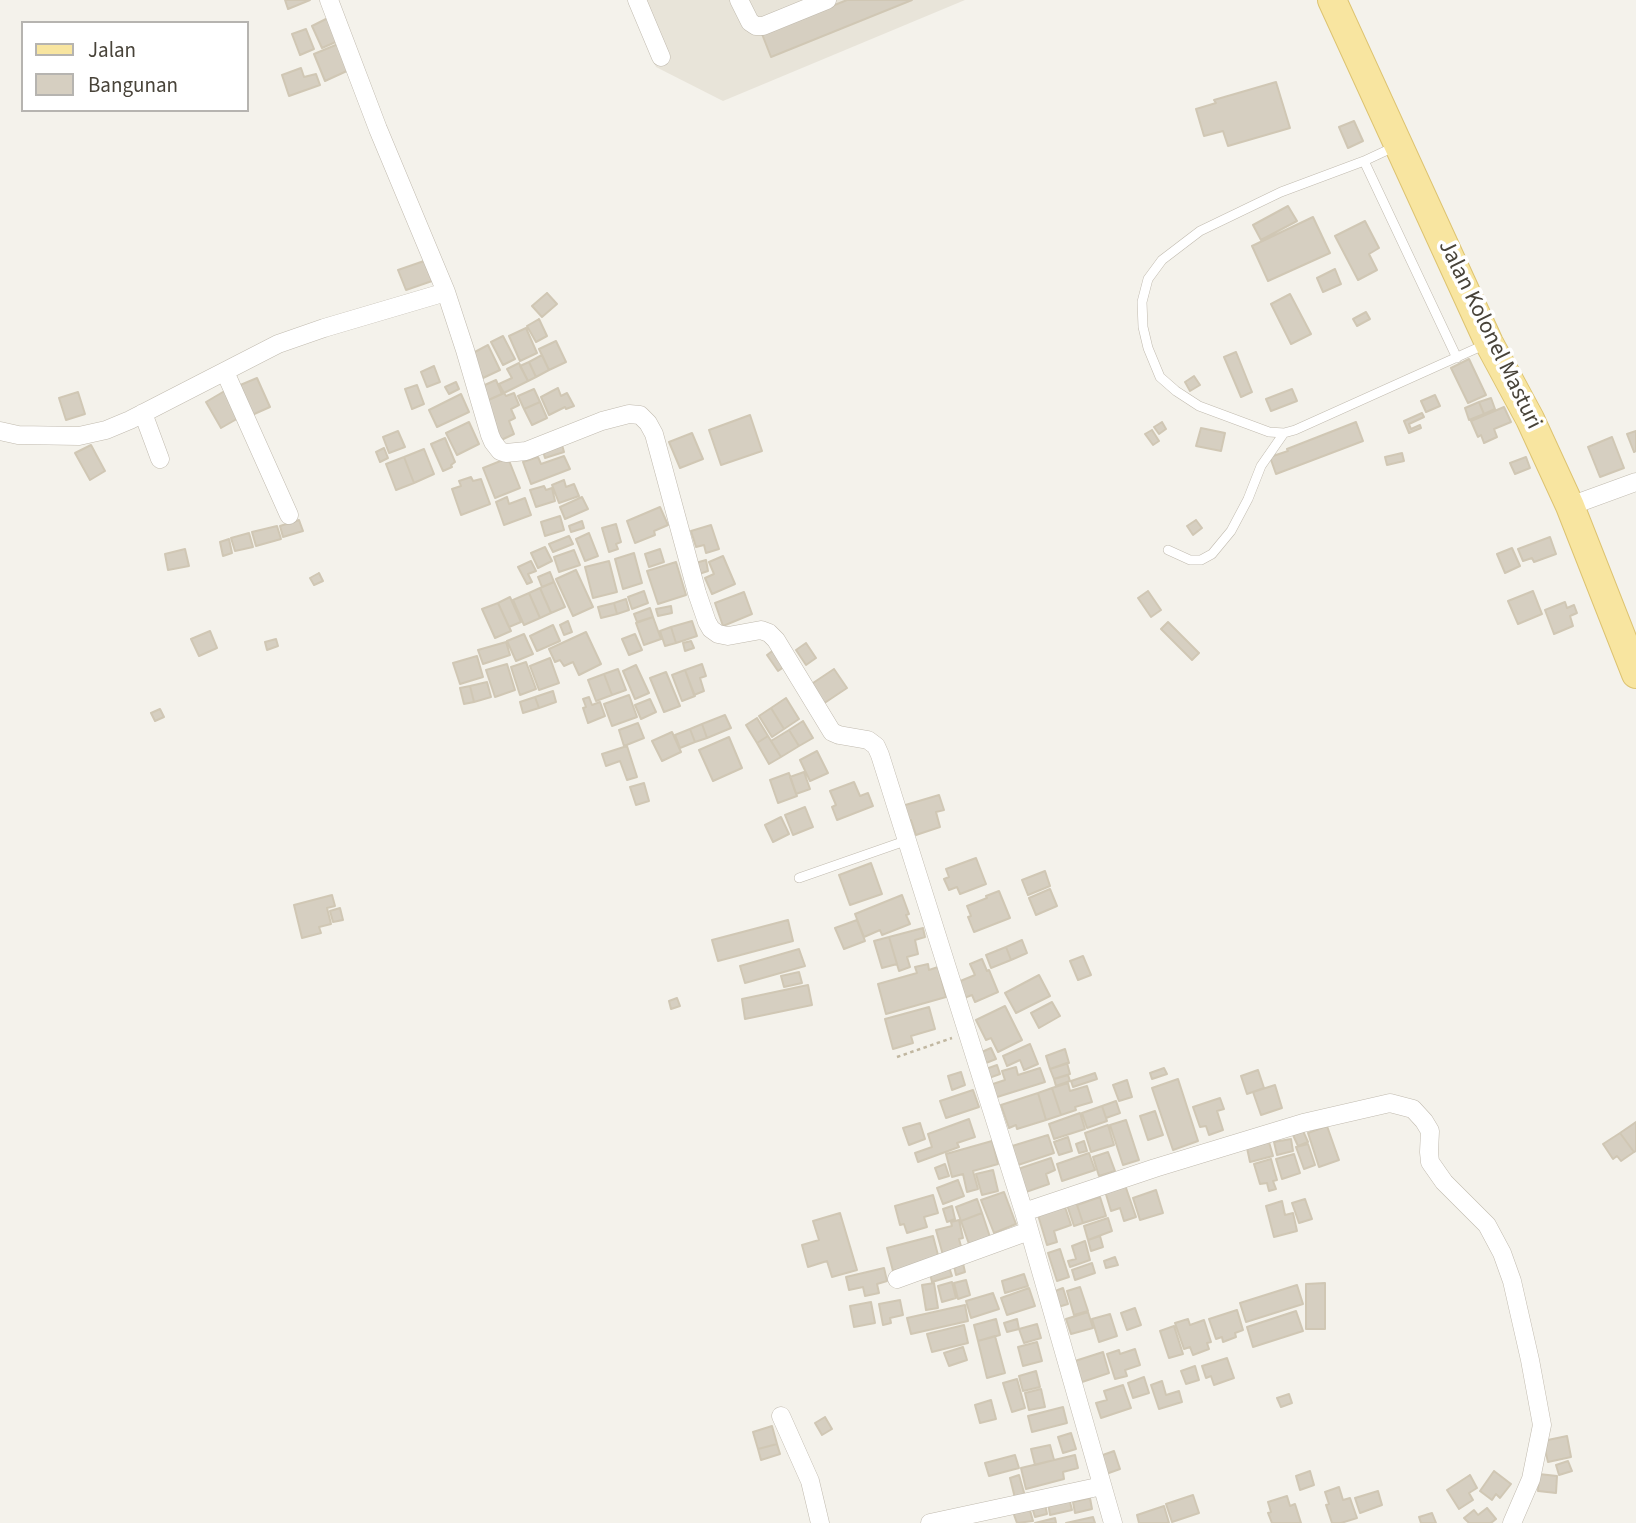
<!DOCTYPE html>
<html>
<head>
<meta charset="utf-8">
<style>
	body { margin:0 }
	#map { position:relative; width:1636px; height:1523px; overflow:hidden; background:#f4f2eb; font-family:"Source Sans 3",sans-serif }
	canvas { display:block }
	.legend { position:absolute; left:21px; top:21px; width:228px; height:91px; box-sizing:border-box; background:#fff; border:2px solid #b6b4b0; margin:0; padding:9px 12px; list-style:none; font-size:21px; color:#484339 }
	.legend li { display:flex; align-items:center; gap:14px; height:35px }
	.legend b { width:35px; border:2px solid #b6b4b0 }
</style>
</head>
<body>
<div id="map">
<canvas width="1636" height="1523"></canvas>
<ul class="legend">
<li><b style="height:9px;background:#f8e5a0"></b>Jalan</li>
<li><b style="height:19px;background:#d6cfc1"></b>Bangunan</li>
</ul>
</div>
<script>
const context = document.querySelector('canvas').getContext('2d');
context.lineJoin = 'round';
function fill(path, color) {
  context.fillStyle = color;
  context.fill(path, 'evenodd');
}
function shape(rows) {
  const path = new Path2D();
  for (const r of rows) {
    path.moveTo(r[0], r[1]);
    for (let i = 2; i < r.length; i += 2) path.lineTo(r[i], r[i + 1]);
  }
  return path;
}
function trace(path, color, width, dash) {
  context.strokeStyle = color;
  context.lineWidth = width;
  context.lineCap = dash ? 'butt' : 'round';
  context.setLineDash(dash || []);
  context.stroke(path);
}
function write(font, color, halo, rows, align = 'center') {
  context.font = font + ' "Source Sans 3",sans-serif';
  context.lineWidth = 7;
  context.setLineDash([]);
  context.textBaseline = 'middle';
  context.strokeStyle = halo;
  context.fillStyle = color;
  for (const [text, x, y, turn = 0] of rows) {
    context.save();
    context.translate(x, y);
    context.rotate((+turn || 0) * Math.PI / 180);
    context.textAlign = isNaN(turn) ? turn : align;
    if (halo) context.strokeText(text, 0, 0);
    context.fillText(text, 0, 0);
    context.restore();
  }
}
fill(shape([
	[629,0,965,0,723,101,656,67]
]), '#e8e4d9');
const building = shape([
	[285,0,310,0,288,9,285,0],
	[847,0,912,0,771,57,762,34,847,0],
	[328,18,338,41,322,48,312,26,328,18],
	[306,29,314,49,300,55,292,34,306,29],
	[338,44,349,70,325,81,314,54,338,44],
	[301,68,304,77,316,74,320,85,289,96,282,75,301,68],
	[1276,82,1290,128,1228,146,1223,131,1204,136,1196,109,1216,103,1214,100,1276,82],
	[1354,121,1363,141,1348,148,1339,127,1354,121],
	[1288,206,1297,221,1261,240,1253,225,1288,206],
	[1313,217,1330,253,1268,281,1252,246,1313,217],
	[1365,221,1379,248,1369,254,1377,270,1358,280,1335,236,1365,221],
	[424,261,432,281,406,290,398,270,424,261],
	[1335,269,1341,284,1323,292,1317,278,1335,269],
	[547,293,557,304,542,317,532,306,547,293],
	[1290,294,1311,334,1291,344,1271,304,1290,294],
	[1366,312,1370,319,1357,326,1353,319,1366,312],
	[539,319,547,336,536,342,527,326,539,319],
	[526,328,537,353,520,361,509,336,526,328],
	[503,336,515,359,503,365,491,342,503,336],
	[556,341,566,362,549,370,539,349,556,341],
	[488,345,500,370,483,378,471,354,488,345],
	[1236,352,1252,392,1241,397,1224,357,1236,352],
	[542,355,549,370,536,377,529,362,542,355],
	[1469,359,1486,395,1468,403,1451,368,1469,359],
	[529,362,536,377,528,381,520,366,529,362],
	[519,363,528,381,504,393,499,384,512,378,507,369,519,363],
	[434,366,440,382,427,387,421,372,434,366],
	[1194,376,1200,385,1190,391,1185,382,1194,376],
	[257,378,270,407,252,415,238,386,257,378],
	[496,380,502,394,484,402,478,388,496,380],
	[456,382,459,389,449,394,445,387,456,382],
	[417,385,424,404,412,409,405,389,417,385],
	[558,388,561,396,567,393,574,406,566,409,565,407,549,415,541,397,558,388],
	[228,389,242,416,221,428,206,402,228,389],
	[534,389,540,402,524,409,518,396,534,389],
	[1292,389,1297,401,1271,411,1266,399,1292,389],
	[78,392,85,414,66,420,59,398,78,392],
	[504,393,506,396,514,393,519,405,511,409,515,418,509,421,514,434,497,442,484,402,504,393],
	[461,394,469,412,437,427,429,410,461,394],
	[1435,395,1440,406,1426,412,1421,401,1435,395],
	[1491,398,1495,409,1484,414,1479,402,1491,398],
	[540,402,547,418,532,425,524,409,540,402],
	[1479,402,1484,414,1469,420,1465,408,1479,402],
	[1504,407,1511,422,1494,429,1497,437,1484,443,1481,435,1478,437,1471,421,1504,407],
	[1422,413,1424,417,1409,424,1411,429,1420,425,1421,428,1409,433,1404,421,1422,413],
	[750,415,762,451,721,465,709,430,750,415],
	[469,422,479,444,457,455,446,433,469,422],
	[1162,422,1166,429,1159,434,1154,427,1162,422],
	[1356,422,1363,441,1276,474,1270,457,1288,451,1287,449,1356,422],
	[1201,428,1225,433,1221,451,1196,446,1201,428],
	[1152,430,1159,441,1153,445,1145,434,1152,430],
	[398,431,405,447,389,453,383,437,398,431],
	[1636,431,1636,451,1634,452,1627,434,1636,431],
	[692,433,703,459,680,468,669,442,692,433],
	[1612,437,1624,468,1600,477,1588,447,1612,437],
	[445,438,455,462,451,465,452,467,443,471,431,444,445,438],
	[560,438,564,452,545,458,541,444,560,438],
	[91,445,105,471,90,480,75,453,91,445],
	[384,448,388,458,380,462,376,452,384,448],
	[424,449,434,474,414,483,404,457,424,449],
	[1402,453,1404,461,1387,465,1385,457,1402,453],
	[564,456,570,469,531,484,523,462,538,457,541,464,564,456],
	[404,457,414,483,396,490,386,464,404,457],
	[1526,457,1530,468,1515,474,1510,463,1526,457],
	[508,458,520,488,495,498,483,468,508,458],
	[471,477,473,481,481,479,490,504,461,515,452,489,461,486,459,481,471,477],
	[564,480,566,487,574,484,579,496,559,503,552,485,564,480],
	[544,486,546,490,552,488,555,501,536,507,530,490,544,486],
	[507,497,509,504,525,498,531,515,504,525,496,502,507,497],
	[582,497,588,509,565,519,560,507,582,497],
	[660,507,668,525,654,531,655,535,635,543,627,521,660,507],
	[560,516,564,530,545,536,541,522,560,516],
	[299,520,303,531,283,537,280,526,299,520],
	[1196,520,1202,528,1193,535,1187,526,1196,520],
	[582,521,584,528,571,532,569,526,582,521],
	[616,524,621,542,616,544,618,549,609,552,602,528,616,524],
	[711,525,719,549,706,553,704,545,696,547,691,531,711,525],
	[277,526,281,539,256,546,252,532,277,526],
	[249,533,253,547,235,551,231,538,249,533],
	[589,533,598,556,585,561,576,539,589,533],
	[569,536,573,544,553,552,549,544,569,536],
	[1550,537,1556,554,1534,562,1532,558,1523,561,1518,549,1550,537],
	[229,539,232,553,223,556,220,542,229,539],
	[545,547,552,561,538,568,531,553,545,547],
	[1512,548,1520,566,1505,573,1497,554,1512,548],
	[185,549,189,566,168,570,165,554,185,549],
	[660,549,664,562,649,567,645,554,660,549],
	[574,550,580,565,559,572,554,557,574,550],
	[634,553,642,583,623,589,615,559,634,553],
	[723,556,735,584,712,594,705,578,714,574,709,562,723,556],
	[706,560,708,571,696,575,692,564,706,560],
	[531,561,536,571,528,574,532,582,527,584,518,567,531,561],
	[609,561,617,592,593,598,585,567,609,561],
	[676,562,686,595,658,604,647,571,676,562],
	[576,570,593,607,573,616,556,579,576,570],
	[550,572,554,582,542,587,538,577,550,572],
	[319,573,323,581,314,585,310,578,319,573],
	[554,582,565,607,551,613,540,588,554,582],
	[540,588,551,613,540,618,529,593,540,588],
	[644,591,648,603,632,609,628,597,644,591],
	[1148,591,1161,610,1151,617,1138,598,1148,591],
	[1533,591,1542,614,1518,624,1508,601,1533,591],
	[744,592,752,614,723,626,715,603,744,592],
	[529,593,540,618,524,625,513,600,529,593],
	[510,597,521,622,509,627,498,603,510,597],
	[626,599,629,610,617,614,614,603,626,599],
	[1565,602,1567,608,1574,605,1577,613,1570,616,1573,626,1554,634,1545,610,1565,602],
	[498,603,511,631,495,638,482,609,498,603],
	[614,603,617,614,601,618,598,607,614,603],
	[671,606,672,613,658,616,656,609,671,606],
	[650,608,653,617,637,622,634,614,650,608],
	[653,617,661,639,644,645,636,623,653,617],
	[568,621,572,632,564,635,560,625,568,621],
	[692,621,697,636,676,643,671,627,692,621],
	[1168,622,1199,653,1192,660,1161,629,1168,622],
	[553,625,560,641,537,651,530,636,553,625],
	[671,627,676,643,665,646,660,631,671,627],
	[210,631,217,648,199,656,191,639,210,631],
	[586,632,601,664,579,675,573,662,564,666,560,660,555,662,549,649,586,632],
	[524,634,533,654,516,661,507,641,524,634],
	[635,634,642,650,629,655,622,639,635,634],
	[276,639,278,646,267,650,265,642,276,639],
	[691,641,694,648,685,651,683,643,691,641],
	[506,642,510,655,483,664,478,650,506,642],
	[806,643,816,658,806,665,796,650,806,643],
	[775,649,787,665,778,671,767,655,775,649],
	[477,656,483,677,460,684,453,663,477,656],
	[550,658,559,683,539,690,530,666,550,658],
	[526,662,536,689,520,695,511,667,526,662],
	[507,664,515,690,495,697,486,670,507,664],
	[702,664,706,676,700,678,704,691,694,695,685,670,702,664],
	[636,665,649,693,635,699,623,671,636,665],
	[618,669,626,690,612,695,604,674,618,669],
	[834,669,847,688,823,704,810,685,834,669],
	[685,670,695,696,682,701,672,675,685,670],
	[666,672,680,706,664,712,650,678,666,672],
	[604,674,612,695,596,701,588,680,604,674],
	[487,682,491,697,474,702,470,686,487,682],
	[470,686,474,702,464,704,460,688,470,686],
	[553,691,556,702,539,708,535,697,553,691],
	[629,695,637,717,612,726,604,704,629,695],
	[535,697,539,708,523,713,520,702,535,697],
	[589,697,592,705,600,702,605,716,588,723,583,708,586,707,583,699,589,697],
	[786,698,799,719,784,729,771,708,786,698],
	[650,699,656,712,641,719,635,705,650,699],
	[771,708,784,729,772,737,759,716,771,708],
	[160,709,164,717,155,721,151,713,160,709],
	[725,715,731,728,707,738,702,724,725,715],
	[757,718,768,736,757,743,746,725,757,718],
	[803,721,813,738,799,746,789,730,803,721],
	[638,723,644,738,624,746,619,730,638,723],
	[702,724,707,738,695,742,690,729,702,724],
	[690,729,695,742,680,748,675,735,690,729],
	[789,730,799,746,781,757,771,741,789,730],
	[672,732,681,752,662,761,652,741,672,732],
	[768,736,781,757,769,764,757,743,768,736],
	[729,737,742,768,713,781,699,750,729,737],
	[627,746,637,777,627,780,620,761,606,766,602,754,627,746],
	[817,751,828,773,810,781,800,760,817,751],
	[804,772,810,789,796,794,790,777,804,772],
	[789,773,797,796,778,803,770,780,789,773],
	[854,782,860,796,868,793,873,806,837,820,832,807,836,805,830,791,854,782],
	[644,783,649,801,636,805,630,787,644,783],
	[939,795,944,810,936,812,940,827,916,835,911,820,907,821,902,806,939,795],
	[805,807,813,827,793,835,785,815,805,807],
	[781,817,789,834,773,842,765,825,781,817],
	[976,858,986,884,960,894,957,887,949,890,944,879,949,877,946,869,976,858],
	[871,863,882,894,850,905,839,875,871,863],
	[1045,871,1050,886,1028,895,1022,880,1045,871],
	[1050,889,1057,906,1036,915,1029,898,1050,889],
	[999,891,1010,918,974,932,968,917,971,916,967,906,987,898,986,896,999,891],
	[332,895,335,906,327,908,331,924,319,927,321,933,302,938,294,905,332,895],
	[902,895,909,914,906,915,910,924,882,935,880,930,864,937,855,914,902,895],
	[340,908,343,920,333,922,330,911,340,908],
	[788,920,793,941,718,961,712,940,788,920],
	[857,920,865,941,844,949,835,928,857,920],
	[923,928,925,937,915,940,918,954,907,957,910,967,899,971,889,937,923,928],
	[889,937,897,964,882,968,874,941,889,937],
	[1022,940,1027,953,1011,960,1006,947,1022,940],
	[1006,947,1011,960,991,968,986,955,1006,947],
	[799,949,805,966,745,983,740,966,799,949],
	[1083,956,1091,975,1078,980,1070,961,1083,956],
	[982,959,987,971,989,970,998,992,975,1002,972,995,964,998,958,982,975,975,970,964,982,959],
	[928,964,929,970,938,967,946,997,886,1014,878,984,917,973,915,967,928,964],
	[799,972,802,983,784,987,781,976,799,972],
	[1039,975,1050,996,1016,1013,1005,993,1039,975],
	[808,985,812,1005,745,1019,742,999,808,985],
	[677,998,680,1006,671,1009,669,1001,677,998],
	[1052,1002,1060,1016,1039,1028,1031,1013,1052,1002],
	[1005,1006,1022,1040,998,1052,991,1038,986,1040,976,1020,1005,1006],
	[929,1007,935,1029,911,1036,913,1043,893,1049,885,1019,929,1007],
	[1030,1044,1038,1064,1024,1070,1020,1060,1007,1066,1003,1056,1030,1044],
	[991,1048,996,1059,981,1065,977,1054,991,1048],
	[1065,1049,1069,1063,1050,1069,1046,1056,1065,1049],
	[1067,1063,1070,1074,1054,1079,1050,1069,1067,1063],
	[997,1065,1000,1074,986,1079,983,1070,997,1065],
	[1016,1067,1018,1075,1040,1068,1045,1082,994,1098,990,1085,1005,1080,1002,1071,1016,1067],
	[1164,1068,1167,1074,1152,1079,1150,1073,1164,1068],
	[1258,1070,1264,1088,1247,1094,1241,1076,1258,1070],
	[961,1072,965,1085,952,1090,948,1076,961,1072],
	[1095,1073,1097,1079,1073,1087,1071,1081,1095,1073],
	[1068,1075,1070,1081,1056,1086,1054,1079,1068,1075],
	[1178,1079,1198,1141,1173,1150,1152,1088,1178,1079],
	[1127,1080,1132,1097,1119,1101,1113,1085,1127,1080],
	[1068,1083,1070,1091,1087,1086,1092,1102,1075,1107,1076,1110,1061,1115,1052,1088,1068,1083],
	[1275,1085,1282,1108,1261,1115,1253,1092,1275,1085],
	[1052,1088,1061,1115,1046,1120,1038,1093,1052,1088],
	[973,1090,979,1107,946,1118,940,1101,973,1090],
	[1038,1093,1046,1120,1017,1129,1016,1125,1009,1128,1001,1105,1038,1093],
	[1220,1098,1224,1109,1217,1111,1223,1130,1209,1135,1206,1126,1200,1127,1193,1107,1220,1098],
	[1116,1101,1120,1113,1106,1118,1102,1106,1116,1101],
	[1102,1106,1107,1121,1087,1128,1082,1113,1102,1106],
	[1155,1111,1163,1135,1148,1140,1140,1116,1155,1111],
	[1080,1113,1085,1129,1054,1139,1049,1124,1080,1113],
	[969,1119,975,1137,957,1143,959,1147,918,1162,915,1153,932,1147,928,1134,969,1119],
	[1126,1120,1139,1160,1123,1165,1110,1125,1126,1120],
	[1636,1122,1636,1151,1634,1152,1620,1133,1636,1122],
	[920,1123,925,1139,909,1145,903,1128,920,1123],
	[1108,1125,1114,1145,1091,1152,1085,1133,1108,1125],
	[1327,1126,1339,1160,1319,1167,1308,1133,1327,1126],
	[1303,1131,1308,1142,1298,1146,1293,1135,1303,1131],
	[1620,1133,1634,1152,1621,1161,1617,1156,1613,1159,1603,1144,1620,1133],
	[1048,1135,1054,1153,1015,1166,1009,1147,1048,1135],
	[1068,1137,1072,1151,1059,1155,1054,1142,1068,1137],
	[1291,1139,1293,1151,1277,1155,1274,1142,1291,1139],
	[992,1141,998,1164,973,1171,978,1189,967,1192,963,1174,952,1177,946,1154,992,1141],
	[1084,1141,1087,1151,1079,1153,1076,1144,1084,1141],
	[1269,1142,1273,1156,1250,1162,1247,1148,1269,1142],
	[1308,1144,1315,1165,1304,1169,1296,1147,1308,1144],
	[1108,1152,1115,1171,1099,1176,1093,1157,1108,1152],
	[1089,1153,1095,1170,1062,1181,1057,1164,1089,1153],
	[1294,1154,1300,1173,1282,1179,1276,1159,1294,1154],
	[1051,1158,1055,1170,1046,1174,1049,1184,1023,1193,1015,1170,1051,1158],
	[1271,1159,1277,1180,1273,1181,1276,1189,1269,1191,1267,1183,1260,1184,1254,1164,1271,1159],
	[945,1164,949,1176,939,1179,935,1168,945,1164],
	[993,1170,998,1191,982,1195,976,1174,993,1170],
	[958,1180,964,1196,943,1204,937,1188,958,1180],
	[1125,1185,1136,1217,1124,1221,1120,1208,1111,1211,1105,1191,1125,1185],
	[1156,1190,1163,1213,1140,1220,1133,1198,1156,1190],
	[1004,1192,1016,1224,994,1233,981,1200,1004,1192],
	[933,1195,938,1213,924,1217,927,1227,907,1233,904,1224,900,1225,895,1206,933,1195],
	[1100,1197,1106,1216,1083,1223,1077,1205,1100,1197],
	[977,1199,982,1213,961,1221,956,1207,977,1199],
	[1075,1199,1083,1223,1074,1226,1066,1202,1075,1199],
	[1305,1199,1312,1219,1299,1223,1292,1203,1305,1199],
	[1282,1201,1285,1215,1293,1213,1297,1231,1274,1237,1266,1206,1282,1201],
	[952,1206,955,1219,947,1222,943,1209,952,1206],
	[1065,1207,1071,1225,1054,1231,1057,1242,1047,1245,1038,1215,1065,1207],
	[840,1213,857,1270,832,1277,827,1261,808,1267,802,1245,819,1240,813,1221,840,1213],
	[982,1213,992,1243,971,1250,961,1221,982,1213],
	[1108,1218,1112,1231,1088,1240,1084,1226,1108,1218],
	[959,1220,963,1238,959,1239,962,1250,943,1255,936,1230,952,1226,951,1222,959,1220],
	[933,1236,939,1259,893,1271,887,1248,933,1236],
	[1100,1236,1103,1247,1091,1251,1088,1240,1100,1236],
	[1085,1241,1090,1260,1070,1267,1068,1261,1076,1259,1072,1246,1085,1241],
	[1060,1249,1069,1277,1057,1281,1048,1253,1060,1249],
	[1115,1257,1118,1265,1106,1268,1104,1261,1115,1257],
	[962,1259,965,1272,956,1275,953,1261,962,1259],
	[1092,1263,1095,1273,1075,1280,1072,1270,1092,1263],
	[948,1264,952,1276,932,1282,929,1269,948,1264],
	[884,1268,887,1281,877,1284,879,1293,865,1296,863,1287,849,1290,846,1277,884,1268],
	[1024,1274,1028,1286,1005,1293,1002,1281,1024,1274],
	[966,1280,970,1295,958,1299,954,1283,966,1280],
	[952,1282,956,1298,942,1302,938,1286,952,1282],
	[934,1283,938,1308,926,1310,922,1285,934,1283],
	[1325,1283,1325,1329,1306,1329,1306,1284,1325,1283],
	[1297,1285,1303,1304,1246,1322,1240,1303,1297,1285],
	[1080,1287,1088,1311,1074,1315,1067,1291,1080,1287],
	[1029,1288,1035,1306,1007,1315,1001,1298,1029,1288],
	[1063,1288,1068,1304,1055,1308,1050,1293,1063,1288],
	[993,1293,999,1309,971,1318,966,1301,993,1293],
	[900,1300,903,1315,890,1318,891,1323,883,1325,879,1304,900,1300],
	[871,1302,875,1323,854,1327,850,1306,871,1302],
	[965,1305,968,1321,911,1334,907,1318,965,1305],
	[1135,1308,1141,1325,1127,1330,1121,1313,1135,1308],
	[1237,1310,1243,1330,1235,1333,1236,1337,1223,1342,1222,1337,1216,1339,1209,1319,1237,1310],
	[1296,1311,1303,1331,1253,1347,1247,1327,1296,1311],
	[1088,1312,1093,1328,1071,1334,1066,1319,1088,1312],
	[1110,1314,1117,1336,1099,1342,1092,1319,1110,1314],
	[996,1319,1000,1335,978,1341,974,1325,996,1319],
	[1017,1319,1019,1329,1007,1332,1004,1323,1017,1319],
	[1188,1319,1190,1325,1204,1320,1211,1342,1207,1343,1209,1349,1193,1355,1190,1347,1184,1349,1175,1323,1188,1319],
	[1037,1324,1041,1338,1024,1343,1019,1329,1037,1324],
	[964,1325,968,1343,932,1352,927,1334,964,1325],
	[1174,1326,1183,1354,1169,1358,1160,1331,1174,1326],
	[995,1336,1005,1373,987,1378,978,1341,995,1336],
	[1037,1342,1042,1361,1023,1366,1018,1347,1037,1342],
	[963,1347,967,1360,949,1366,944,1353,963,1347],
	[1135,1349,1140,1365,1125,1370,1127,1376,1115,1379,1107,1354,1119,1350,1120,1354,1135,1349],
	[1103,1352,1109,1373,1082,1382,1075,1361,1103,1352],
	[1227,1358,1234,1378,1214,1385,1211,1376,1206,1378,1202,1366,1227,1358],
	[1195,1366,1199,1380,1186,1384,1181,1371,1195,1366],
	[1036,1371,1040,1387,1023,1391,1019,1376,1036,1371],
	[1144,1377,1149,1393,1133,1398,1128,1383,1144,1377],
	[1017,1379,1025,1408,1012,1412,1003,1383,1017,1379],
	[1162,1381,1166,1395,1179,1391,1182,1402,1159,1409,1151,1385,1162,1381],
	[1123,1385,1131,1408,1101,1418,1096,1403,1107,1400,1104,1391,1123,1385],
	[1041,1389,1045,1407,1029,1410,1025,1393,1041,1389],
	[1289,1394,1292,1403,1281,1407,1277,1398,1289,1394],
	[991,1400,996,1419,980,1423,975,1405,991,1400],
	[1063,1407,1067,1423,1032,1432,1028,1416,1063,1407],
	[825,1417,832,1429,822,1435,815,1423,825,1417],
	[772,1426,777,1444,758,1449,753,1432,772,1426],
	[1071,1433,1076,1449,1063,1453,1058,1437,1071,1433],
	[1567,1436,1571,1457,1548,1462,1543,1441,1567,1436],
	[777,1444,780,1454,761,1460,758,1449,777,1444],
	[1050,1445,1054,1460,1035,1465,1031,1449,1050,1445],
	[1114,1451,1120,1469,1106,1474,1100,1456,1114,1451],
	[1015,1455,1019,1468,989,1476,985,1463,1015,1455],
	[1075,1455,1078,1468,1063,1472,1064,1479,1026,1489,1021,1468,1075,1455],
	[1568,1461,1572,1471,1559,1475,1556,1465,1568,1461],
	[1310,1471,1314,1485,1300,1490,1296,1476,1310,1471],
	[1494,1471,1511,1484,1500,1498,1496,1494,1492,1500,1480,1491,1494,1471],
	[1539,1474,1557,1476,1556,1493,1538,1491,1539,1474],
	[1019,1475,1025,1496,1015,1498,1010,1478,1019,1475],
	[1470,1475,1477,1488,1469,1493,1473,1500,1459,1509,1447,1490,1470,1475],
	[1339,1487,1343,1500,1350,1498,1357,1518,1341,1523,1332,1523,1326,1505,1329,1504,1325,1492,1339,1487],
	[1378,1491,1382,1505,1360,1513,1355,1498,1378,1491],
	[1193,1495,1199,1513,1172,1522,1166,1504,1193,1495],
	[1287,1496,1290,1506,1295,1504,1301,1523,1272,1523,1268,1513,1271,1512,1268,1502,1287,1496],
	[1069,1498,1072,1510,1050,1515,1048,1502,1069,1498],
	[1090,1498,1092,1509,1075,1513,1073,1502,1090,1498],
	[1045,1504,1047,1514,1035,1517,1032,1507,1045,1504],
	[1164,1506,1169,1523,1139,1523,1137,1515,1164,1506],
	[1029,1507,1033,1521,1017,1523,1013,1512,1029,1507],
	[1487,1508,1496,1519,1491,1523,1469,1523,1464,1518,1474,1510,1478,1515,1487,1508],
	[1432,1513,1436,1523,1421,1523,1419,1517,1432,1513],
	[1093,1517,1095,1523,1066,1523,1093,1517],
	[1055,1518,1056,1523,1035,1523,1055,1518]
]);
fill(building, '#d6cfc1');
trace(building, '#d0c7b4', 2);
const lane = shape([
	[1394,147,1364,161,1281,192,1200,231,1162,260,1148,279,1142,302,1143,327,1148,348,1160,377,1176,391,1199,406,1269,432,1284,433,1295,430,1484,345],
	[1364,161,1457,358],
	[1168,550,1190,560,1201,560,1212,554,1231,531,1248,499,1261,466,1284,433],
	[799,878,908,840]
]);
const street = shape([
	[329,0,378,129,446,292],
	[637,0,661,57],
	[739,0,750,22,756,26,763,26,827,0],
	[225,372,289,515],
	[143,413,160,459],
	[0,431,18,435,79,436,106,430,130,420,278,344,324,328,446,292,465,350,490,435,493,442,500,451,506,453,526,451,602,421,629,414,640,415,648,423,654,434,697,593,707,622,711,629,718,634,728,636,761,630,769,633,776,640,832,732,839,735,868,740,876,746,880,755,1024,1212,1113,1523],
	[1570,506,1636,482],
	[1024,1212,1155,1168,1303,1123,1390,1103,1413,1109,1424,1121,1430,1131,1429,1152,1430,1162,1444,1182,1487,1225,1502,1253,1512,1281,1530,1360,1542,1425,1531,1479,1512,1523],
	[897,1279,1029,1231],
	[781,1416,810,1481,820,1523],
	[930,1523,1102,1486]
]);
const primary = shape([
	[1332,0,1489,343,1530,419,1570,506,1636,674]
]);
trace(lane, '#c0baae', 10);
trace(street, '#c0baae', 19);
trace(primary, '#ddc370', 30);
trace(shape([
	[897,1057,952,1038]
]), '#c1b7a0', 2.5, [3.5, 3.5]);
trace(lane, '#fff', 9);
trace(street, '#fff', 18);
trace(primary, '#f8e5a0', 28);
write('23px', '#484339', '#fff', [
	["Jalan Kolonel Masturi",1489,335,64]
]);
</script>
</body>
</html>
